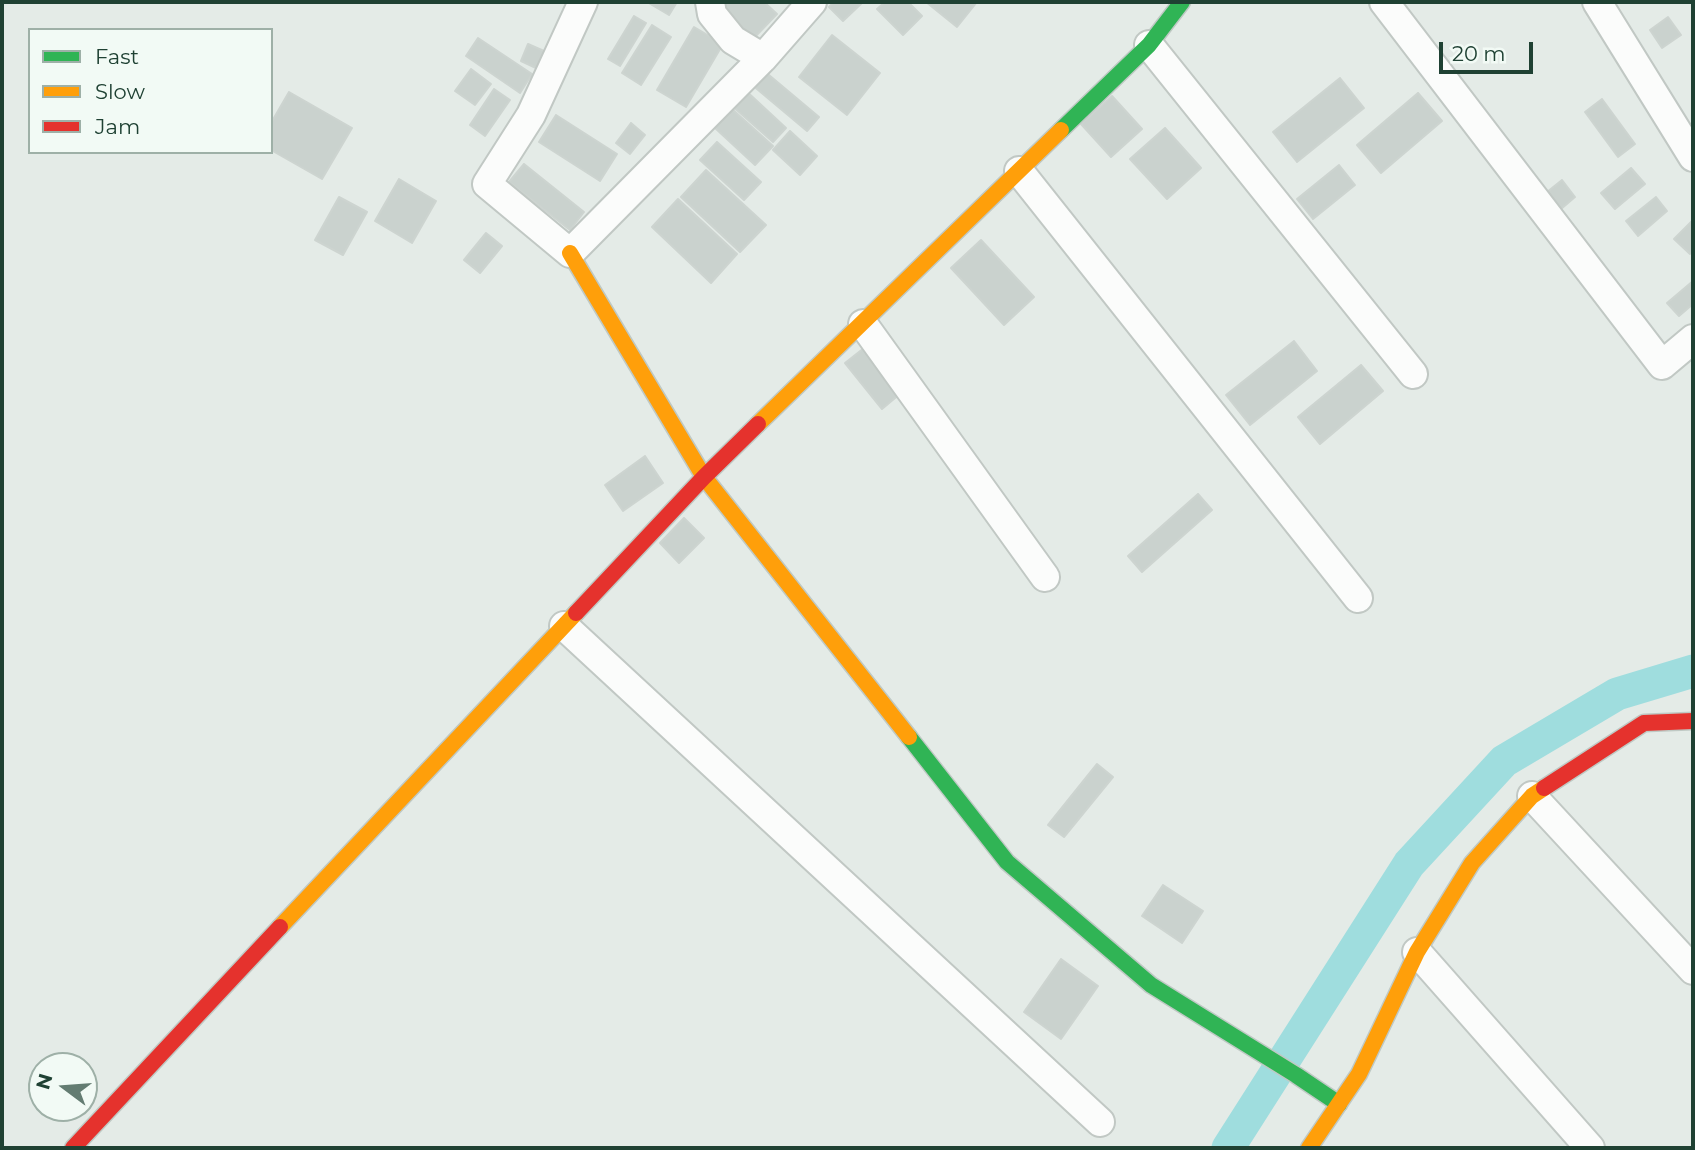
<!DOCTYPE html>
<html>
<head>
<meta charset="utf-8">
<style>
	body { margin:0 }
	#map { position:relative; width:1695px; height:1150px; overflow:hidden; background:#e4ebe7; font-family:Montserrat,sans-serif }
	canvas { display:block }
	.frame { position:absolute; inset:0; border:4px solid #1f4133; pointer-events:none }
	.legend { position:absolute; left:28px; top:28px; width:245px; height:126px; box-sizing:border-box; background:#f2faf5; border:2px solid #9eb0a7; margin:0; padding:9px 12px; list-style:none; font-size:21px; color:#1f4133 }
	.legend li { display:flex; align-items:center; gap:14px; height:35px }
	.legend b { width:35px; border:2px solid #9eb0a7 }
	.north { position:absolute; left:28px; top:1052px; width:70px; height:70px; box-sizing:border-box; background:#f2faf5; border:2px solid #9eb0a7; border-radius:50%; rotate:286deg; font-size:19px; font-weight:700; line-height:28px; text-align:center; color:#1f4133 }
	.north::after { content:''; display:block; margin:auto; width:24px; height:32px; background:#647c72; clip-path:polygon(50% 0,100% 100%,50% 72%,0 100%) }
	.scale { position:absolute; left:1439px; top:42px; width:94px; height:32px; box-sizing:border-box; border:4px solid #1f4133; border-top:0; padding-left:9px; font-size:21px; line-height:24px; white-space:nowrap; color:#1f4133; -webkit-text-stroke:5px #f2faf5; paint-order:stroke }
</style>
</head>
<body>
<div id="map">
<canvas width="1695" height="1150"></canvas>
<div class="frame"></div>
<ul class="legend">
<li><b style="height:9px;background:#30b455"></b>Fast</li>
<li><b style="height:9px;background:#ff9f0a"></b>Slow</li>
<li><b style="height:9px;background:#e5322d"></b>Jam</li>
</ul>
<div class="north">N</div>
<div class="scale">20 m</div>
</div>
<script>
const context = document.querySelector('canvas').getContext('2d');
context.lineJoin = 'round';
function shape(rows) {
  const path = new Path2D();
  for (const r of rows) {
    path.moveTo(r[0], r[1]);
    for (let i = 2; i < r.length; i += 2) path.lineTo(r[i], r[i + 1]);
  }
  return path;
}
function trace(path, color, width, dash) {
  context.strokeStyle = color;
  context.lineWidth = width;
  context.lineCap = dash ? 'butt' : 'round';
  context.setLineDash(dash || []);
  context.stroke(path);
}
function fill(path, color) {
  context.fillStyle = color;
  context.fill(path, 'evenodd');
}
trace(shape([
	[1228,1148,1409,864,1504,761,1617,694,1693,671]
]), '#9fddde', 33);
const building = shape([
	[647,2,677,2,669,15,647,2],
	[726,2,764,2,777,14,751,41,719,9,726,2],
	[834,2,863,2,843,21,829,7,834,2],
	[885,2,908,2,922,16,903,35,877,9,885,2],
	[926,2,977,2,957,27,926,2],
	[634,16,646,23,620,66,608,59,634,16],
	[1668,17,1681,35,1662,48,1650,30,1668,17],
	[652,25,671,37,641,85,622,73,652,25],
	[694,27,723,44,686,107,657,90,694,27],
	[832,35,880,73,847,115,799,77,832,35],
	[478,38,532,74,520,93,466,56,478,38],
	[528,44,544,51,536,68,521,61,528,44],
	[471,69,491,84,475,105,455,91,471,69],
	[763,70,819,117,807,131,751,84,763,70],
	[1340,78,1364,108,1297,162,1273,132,1340,78],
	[494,89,510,100,485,136,470,125,494,89],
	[744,89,786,128,773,142,730,104,744,89],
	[289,92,352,128,322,179,271,150,271,123,289,92],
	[1418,93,1442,121,1381,173,1357,145,1418,93],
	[1112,96,1142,129,1111,157,1081,124,1112,96],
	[1602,99,1635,144,1618,157,1585,112,1602,99],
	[732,109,773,146,755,165,715,128,732,109],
	[556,115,617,154,600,181,539,142,556,115],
	[631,123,645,135,630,154,616,143,631,123],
	[1165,128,1201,168,1167,199,1130,159,1165,128],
	[790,131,817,156,800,175,773,150,790,131],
	[717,142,761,182,744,200,700,160,717,142],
	[524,164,584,212,570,230,509,182,524,164],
	[1339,165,1355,185,1313,219,1297,199,1339,165],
	[1631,168,1645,184,1615,209,1601,193,1631,168],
	[706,170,766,225,740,252,681,197,706,170],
	[399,179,436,201,412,243,375,221,399,179],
	[1562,180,1575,197,1561,209,1547,192,1562,180],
	[339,197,367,212,343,255,315,240,339,197],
	[1656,197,1667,211,1638,236,1626,221,1656,197],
	[678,199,737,254,711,283,652,227,678,199],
	[1693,220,1693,250,1690,254,1674,239,1693,220],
	[486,233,502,246,480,273,464,260,486,233],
	[981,240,1034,297,1004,325,951,268,981,240],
	[1693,281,1693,304,1679,316,1667,303,1693,281],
	[1294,341,1317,371,1250,425,1226,395,1294,341],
	[864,348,901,393,882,409,845,363,864,348],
	[1361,365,1383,391,1320,444,1298,417,1361,365],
	[645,456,663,483,623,511,605,485,645,456],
	[1198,494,1212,510,1142,572,1128,556,1198,494],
	[684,518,704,538,679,563,660,543,684,518],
	[1097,764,1113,777,1064,837,1048,825,1097,764],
	[1163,885,1203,911,1182,943,1142,916,1163,885],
	[1061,959,1098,986,1061,1039,1024,1012,1061,959]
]);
fill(building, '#cad2ce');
trace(building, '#cdd4d0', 2);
const street = shape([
	[583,2,531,115,487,184,570,253,763,58,812,2],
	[710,2,712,14,733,40,763,58],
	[1384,2,1662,365,1693,339],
	[1597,2,1693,157],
	[1149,45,1413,374],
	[1019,171,1358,598],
	[863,324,1045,577],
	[564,626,1100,1122],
	[1532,796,1693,970],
	[1417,952,1590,1148]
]);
const fast = shape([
	[1061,130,1149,45,1182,2],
	[909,737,1007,862,1151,985,1296,1075,1339,1104]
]);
const slow = shape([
	[570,253,704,477,909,737],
	[758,424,1061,130],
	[280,927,576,613],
	[1309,1148,1359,1074,1417,952,1472,863,1532,796,1544,788]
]);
const jam = shape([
	[576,613,704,477,758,424],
	[1544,788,1644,723,1693,721],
	[73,1148,280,927]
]);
trace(street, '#c1c8c4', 32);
trace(fast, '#bfc9c4', 19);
trace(slow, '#bfc9c4', 19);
trace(jam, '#bfc9c4', 19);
trace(street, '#fbfcfb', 28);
trace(fast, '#30b455', 16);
trace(slow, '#ff9f0a', 16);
trace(jam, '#e5322d', 16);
</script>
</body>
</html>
